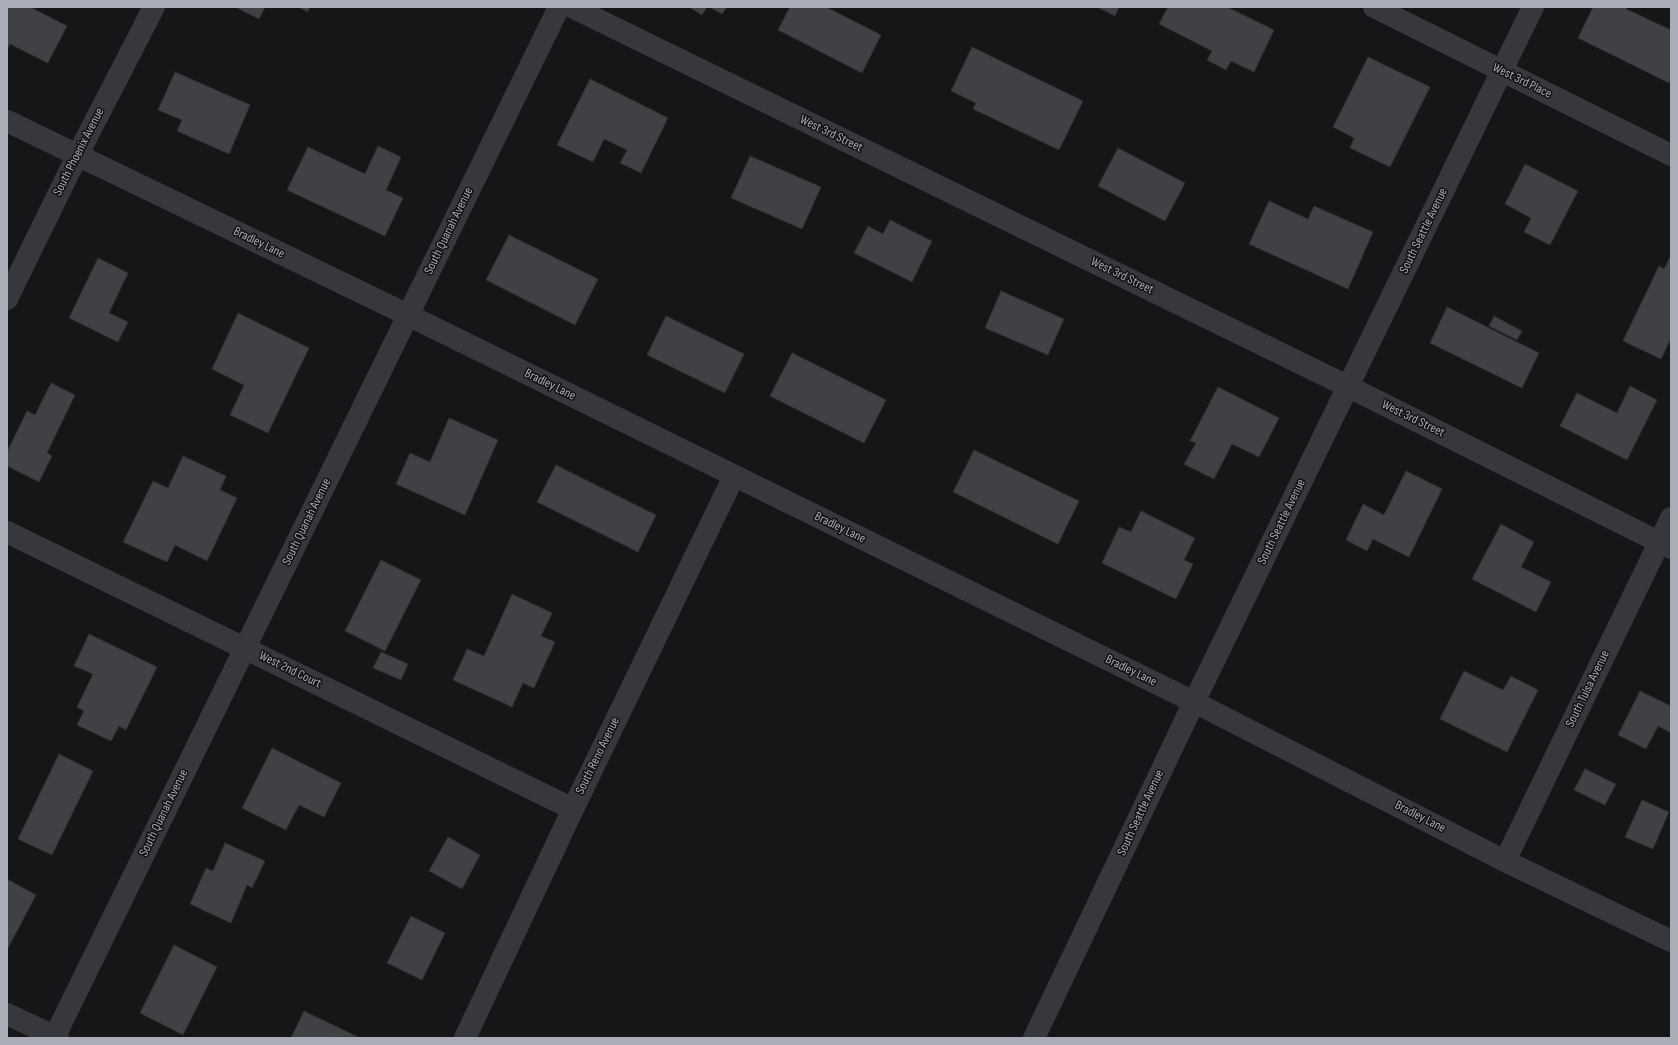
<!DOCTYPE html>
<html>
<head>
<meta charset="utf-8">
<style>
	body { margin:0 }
	#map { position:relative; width:1678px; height:1045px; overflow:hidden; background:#161618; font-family:"Sofia Sans Condensed",sans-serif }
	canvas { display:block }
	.frame { position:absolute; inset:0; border:8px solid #a8adb8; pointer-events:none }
</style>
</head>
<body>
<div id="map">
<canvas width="1678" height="1045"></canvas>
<div class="frame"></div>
</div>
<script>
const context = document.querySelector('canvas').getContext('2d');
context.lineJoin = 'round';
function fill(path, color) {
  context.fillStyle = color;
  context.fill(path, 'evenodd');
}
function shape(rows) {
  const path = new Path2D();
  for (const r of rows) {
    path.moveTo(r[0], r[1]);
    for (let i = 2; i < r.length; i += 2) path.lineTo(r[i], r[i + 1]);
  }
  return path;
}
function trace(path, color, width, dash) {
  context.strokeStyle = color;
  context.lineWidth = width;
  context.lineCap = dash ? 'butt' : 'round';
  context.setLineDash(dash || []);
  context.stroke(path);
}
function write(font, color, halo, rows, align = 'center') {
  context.font = font + ' "Sofia Sans Condensed",sans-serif';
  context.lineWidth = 3;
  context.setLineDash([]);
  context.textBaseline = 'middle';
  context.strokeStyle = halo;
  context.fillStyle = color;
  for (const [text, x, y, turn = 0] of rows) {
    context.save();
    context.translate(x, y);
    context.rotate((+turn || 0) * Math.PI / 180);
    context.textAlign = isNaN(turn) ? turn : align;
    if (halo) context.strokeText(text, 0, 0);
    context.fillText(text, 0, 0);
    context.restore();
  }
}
const building = shape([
	[7,7,30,7,67,26,48,63,10,44,7,50,7,7],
	[235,7,265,7,259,19,235,7],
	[298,7,310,7,308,12,298,7],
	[689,7,707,7,702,15,689,7],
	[709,7,727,7,722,14,709,7],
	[790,7,826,7,881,35,862,73,778,30,790,7],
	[1097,7,1119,7,1115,16,1097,7],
	[1168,7,1227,7,1274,30,1254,72,1231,61,1226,70,1207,60,1212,51,1159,24,1168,7],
	[1593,7,1627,7,1626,9,1671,30,1671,78,1669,83,1578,38,1593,7],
	[972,47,1083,101,1059,150,973,109,976,103,951,91,972,47],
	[1368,57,1430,87,1390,167,1350,148,1354,138,1333,127,1368,57],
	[175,72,250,105,229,154,177,131,182,120,158,110,175,72],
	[590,79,668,118,641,173,620,163,627,150,604,139,593,162,557,145,590,79],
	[378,146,401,157,386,190,403,198,385,236,287,190,308,147,365,174,378,146],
	[1118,148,1185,183,1165,221,1098,186,1118,148],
	[750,156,821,187,802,229,731,198,750,156],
	[1525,164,1578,191,1550,245,1524,232,1531,218,1505,204,1525,164],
	[1269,201,1308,219,1314,206,1373,232,1348,289,1249,244,1269,201],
	[890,220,932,241,912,282,854,253,868,226,883,234,890,220],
	[509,235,598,279,575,325,486,280,509,235],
	[1671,255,1671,338,1661,359,1623,341,1659,266,1664,269,1671,255],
	[98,258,128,273,109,313,128,322,118,342,69,318,98,258],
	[1001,291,1064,319,1048,355,985,328,1001,291],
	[1447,307,1539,353,1522,388,1430,343,1447,307],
	[238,313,309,348,268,433,230,415,244,385,212,369,238,313],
	[666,316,744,354,725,393,647,355,666,316],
	[1494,316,1522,331,1517,340,1489,326,1494,316],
	[792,353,886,400,864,443,770,396,792,353],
	[51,383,75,395,47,453,52,456,39,482,7,466,7,452,27,411,35,415,51,383],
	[1630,386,1657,400,1627,460,1560,426,1577,393,1617,413,1630,386],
	[1218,387,1279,418,1259,457,1232,444,1214,479,1184,464,1196,443,1190,441,1218,387],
	[449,418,498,440,465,515,396,484,410,453,430,462,449,418],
	[974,450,1079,501,1058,544,953,492,974,450],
	[183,456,226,476,220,490,237,498,207,561,175,545,167,562,123,542,153,481,168,488,183,456],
	[556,465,656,515,638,552,537,502,556,465],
	[1406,471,1442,489,1409,557,1373,539,1367,551,1346,540,1363,504,1384,515,1406,471],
	[1141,511,1195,538,1184,560,1193,564,1176,599,1102,563,1119,527,1131,532,1141,511],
	[1501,524,1534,542,1521,567,1551,582,1536,612,1472,579,1501,524],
	[381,560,421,580,385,651,345,631,381,560],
	[512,594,552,613,541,636,555,642,534,688,523,683,512,707,453,680,467,649,484,656,512,594],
	[89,634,157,667,126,730,119,726,111,741,77,725,84,711,77,707,93,674,74,666,89,634],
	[381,652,408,664,401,680,373,668,381,652],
	[1464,671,1503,690,1511,676,1538,690,1507,752,1440,719,1464,671],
	[1640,691,1671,706,1671,733,1658,726,1646,749,1618,735,1640,691],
	[272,748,341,783,324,817,299,805,286,830,242,808,272,748],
	[59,754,93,771,52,855,18,839,59,754],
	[1585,769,1616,784,1605,805,1574,790,1585,769],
	[1642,800,1669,812,1653,849,1625,837,1642,800],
	[448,837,480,855,462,889,429,871,448,837],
	[225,843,265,861,252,888,247,885,231,923,190,904,206,868,213,871,225,843],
	[7,879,36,895,7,950,7,879],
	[411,916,445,933,422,980,387,963,411,916],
	[174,945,217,967,183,1035,140,1013,174,945],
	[304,1011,358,1037,291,1038,304,1011]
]);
fill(building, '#404145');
trace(building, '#303034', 1);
trace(shape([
	[572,7,1349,387,1671,548],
	[1374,7,1671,155],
	[7,532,573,809],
	[1505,861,1671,518],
	[7,1014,58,1038],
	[55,1036,559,7],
	[465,1038,573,809,734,476],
	[1034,1038,1194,702,1533,7]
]), '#37383d', 22);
trace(shape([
	[7,121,408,315,1194,702,1505,861,1671,941],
	[7,299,77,156,154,7]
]), '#37383d', 22);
write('13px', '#a8adb8', '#111113', [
	["West 3rd Place",1522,81,26],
	["West 3rd Street",831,134,26],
	["South Phoenix Avenue",79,152,-63],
	["South Quanah Avenue",449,231,-64],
	["South Seattle Avenue",1424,231,-64],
	["Bradley Lane",259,243,26],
	["West 3rd Street",1122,276,26],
	["Bradley Lane",550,385,26],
	["West 3rd Street",1413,419,26],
	["South Quanah Avenue",307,522,-64],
	["South Seattle Avenue",1282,522,-64],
	["Bradley Lane",840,528,26],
	["West 2nd Court",290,670,26],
	["Bradley Lane",1131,671,26],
	["South Tulsa Avenue",1588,689,-64],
	["South Reno Avenue",598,756,-64],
	["South Quanah Avenue",164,813,-64],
	["South Seattle Avenue",1141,813,-65],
	["Bradley Lane",1420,817,27]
]);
</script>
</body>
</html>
